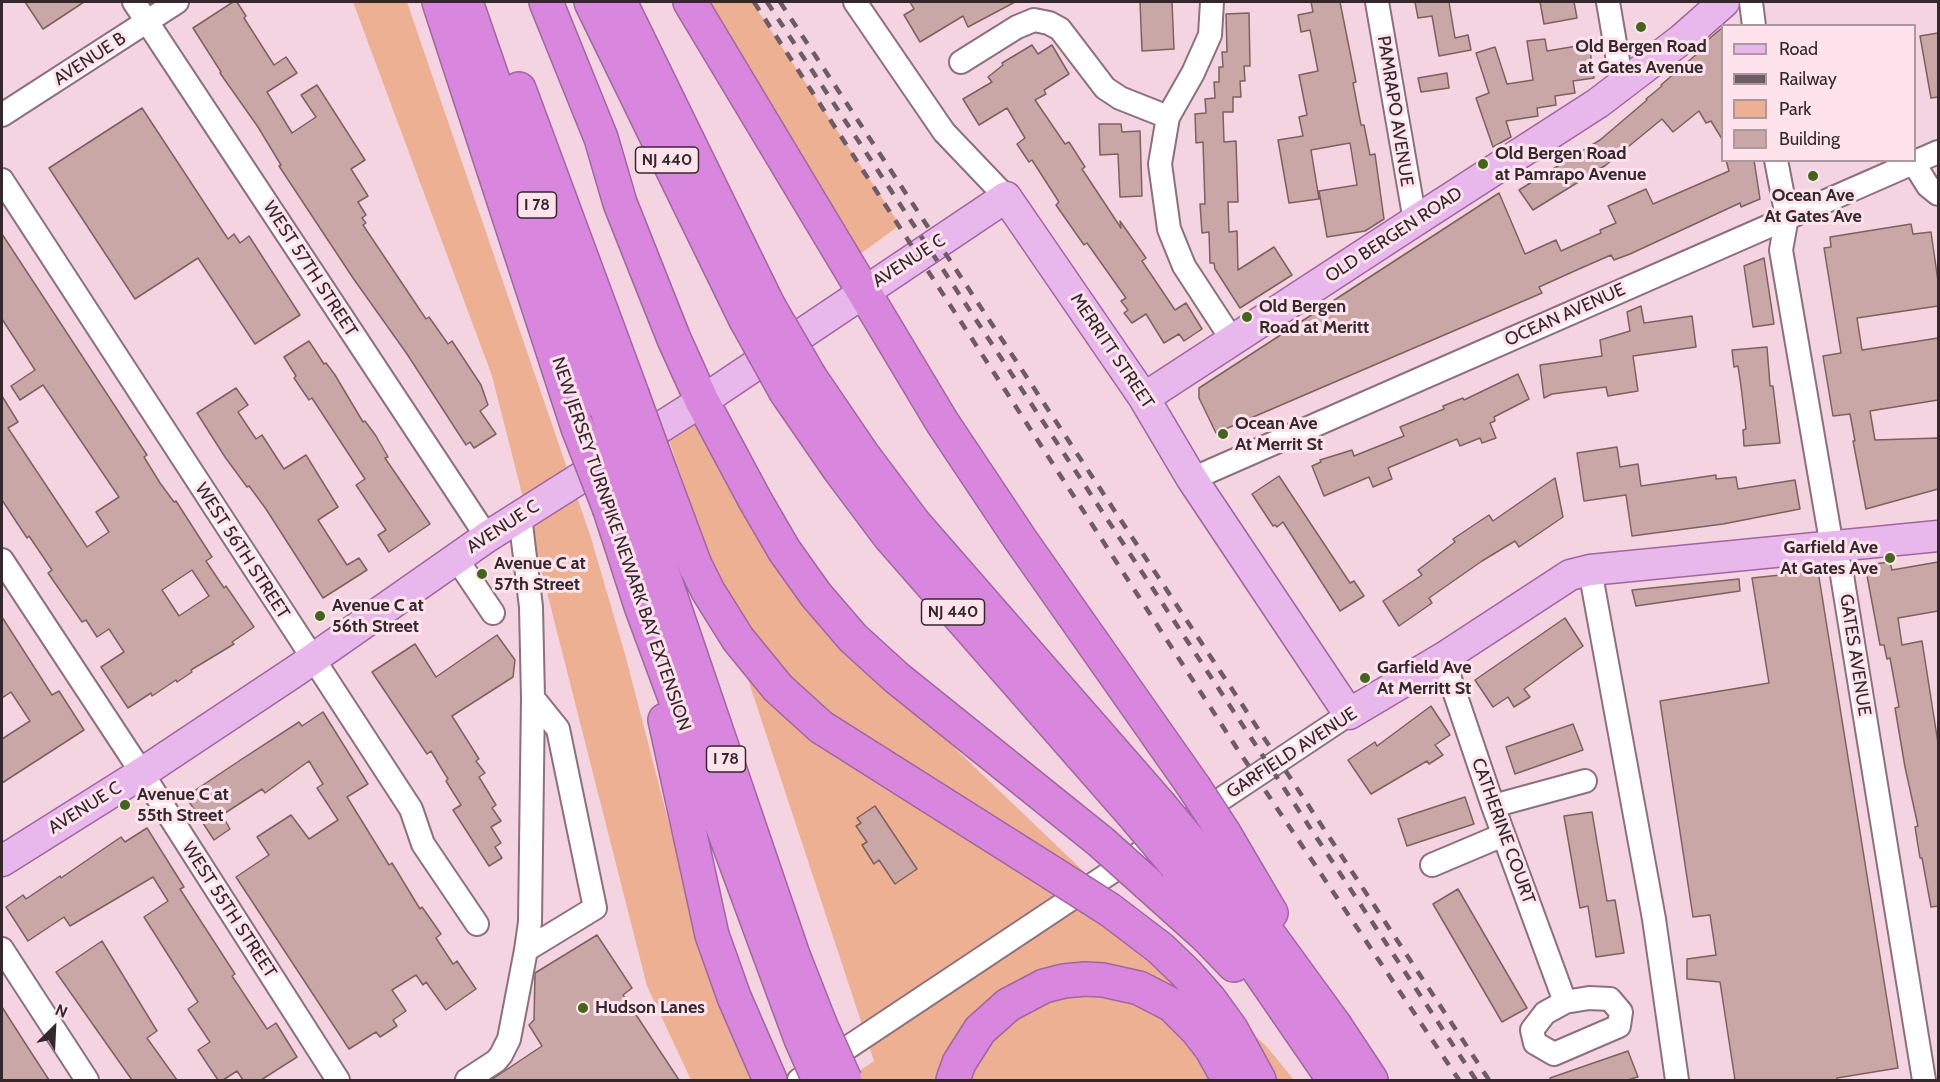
<!DOCTYPE html>
<html>
<head>
<meta charset="utf-8">
<style>
	body { margin:0 }
	#map { position:relative; width:1940px; height:1082px; overflow:hidden; background:#f5d4e1; font-family:Cabin,sans-serif }
	canvas { display:block }
	.frame { position:absolute; inset:0; border:3px solid #34282d; pointer-events:none }
	.legend { position:absolute; left:1721px; top:24px; width:195px; height:138px; box-sizing:border-box; background:#fee3ed; border:2px solid #ad98a0; margin:0; padding:8px 10px; list-style:none; font-size:18px; color:#34282d }
	.legend li { display:flex; align-items:center; gap:12px; height:30px }
	.legend b { width:30px; border:2px solid #ad98a0 }
	.north { position:absolute; left:24px; top:998px; width:60px; height:60px; -webkit-text-stroke:4px #fee3ed; paint-order:stroke; rotate:24deg; font-size:16px; font-weight:700; line-height:24px; text-align:center; color:#34282d }
	.north::after { content:''; display:block; margin:auto; width:21px; height:27px; background:#34282d; clip-path:polygon(50% 0,100% 100%,50% 72%,0 100%) }
</style>
</head>
<body>
<div id="map">
<canvas width="1940" height="1082"></canvas>
<div class="frame"></div>
<ul class="legend">
<li><b style="height:8px;background:#e8b7eb"></b>Road</li>
<li><b style="height:8px;background:#6e5c64"></b>Railway</li>
<li><b style="height:16px;background:#eeb092"></b>Park</li>
<li><b style="height:16px;background:#c9a7a6"></b>Building</li>
</ul>
<div class="north">N</div>
</div>
<script>
const context = document.querySelector('canvas').getContext('2d');
context.lineJoin = 'round';
function fill(path, color) {
  context.fillStyle = color;
  context.fill(path, 'evenodd');
}
function shape(rows) {
  const path = new Path2D();
  for (const r of rows) {
    path.moveTo(r[0], r[1]);
    for (let i = 2; i < r.length; i += 2) path.lineTo(r[i], r[i + 1]);
  }
  return path;
}
function trace(path, color, width, dash) {
  context.strokeStyle = color;
  context.lineWidth = width;
  context.lineCap = dash ? 'butt' : 'round';
  context.setLineDash(dash || []);
  context.stroke(path);
}
function write(font, color, halo, rows, align = 'center') {
  context.font = font + ' Cabin,sans-serif';
  context.lineWidth = 6;
  context.setLineDash([]);
  context.textBaseline = 'middle';
  context.strokeStyle = halo;
  context.fillStyle = color;
  for (const [text, x, y, turn = 0] of rows) {
    context.save();
    context.translate(x, y);
    context.rotate((+turn || 0) * Math.PI / 180);
    context.textAlign = isNaN(turn) ? turn : align;
    if (halo) context.strokeText(text, 0, 0);
    context.fillText(text, 0, 0);
    context.restore();
  }
}
fill(shape([
	[353,2,407,2,591,538,625,654,707,970,753,1078,748,1080,691,1080,647,986,492,376],
	[699,2,752,2,900,225,856,257],
	[698,423,841,639,1267,1047,1294,1080,846,1080,874,1061,667,434]
]), '#eeb092');
const building = shape([
	[25,2,84,2,43,29,25,2],
	[233,2,237,2,246,16,244,18,274,65,286,57,297,73,267,92,292,133,316,117,301,95,317,85,365,160,351,169,368,196,358,202,366,215,362,218,366,223,363,225,426,319,429,317,448,344,452,341,481,385,488,405,480,411,496,434,474,448,470,442,466,445,407,354,353,278,279,166,281,165,258,127,220,73,221,72,193,28,233,2],
	[910,2,1015,2,968,27,963,16,920,42,904,15,914,9,910,2],
	[1140,2,1172,2,1174,49,1142,51,1140,2],
	[1311,2,1340,2,1356,82,1353,83,1361,125,1364,125,1370,155,1375,154,1384,219,1365,231,1327,237,1319,191,1357,185,1350,143,1311,150,1319,199,1289,203,1278,140,1303,136,1299,117,1307,115,1299,75,1318,71,1310,30,1301,32,1298,15,1313,12,1311,2],
	[1415,2,1449,2,1455,38,1468,35,1471,50,1439,56,1432,16,1418,18,1415,2],
	[1540,2,1574,2,1577,18,1544,24,1540,2],
	[1249,13,1250,66,1244,66,1245,81,1240,81,1241,97,1233,97,1233,112,1223,112,1224,142,1236,141,1238,202,1228,202,1229,232,1237,231,1238,270,1274,247,1292,275,1240,308,1215,269,1214,263,1210,263,1209,232,1202,233,1200,204,1205,204,1203,142,1196,143,1195,114,1206,113,1205,99,1215,98,1214,82,1219,82,1219,67,1223,67,1222,52,1227,52,1226,14,1249,13],
	[1722,28,1722,139,1711,121,1706,123,1699,111,1673,132,1662,119,1606,165,1533,210,1519,190,1600,140,1647,100,1646,99,1662,86,1661,85,1706,46,1704,43,1722,28],
	[1938,33,1938,97,1931,98,1920,36,1938,33],
	[1545,39,1547,51,1589,44,1594,78,1573,81,1575,93,1555,96,1556,105,1537,108,1538,116,1506,121,1511,137,1493,147,1476,98,1489,93,1476,53,1495,47,1507,84,1533,80,1527,41,1545,39],
	[1032,45,1038,54,1052,45,1069,74,1044,90,1046,94,1035,100,1065,144,1069,142,1085,167,1082,169,1121,228,1120,221,1146,258,1142,261,1175,310,1186,303,1202,329,1184,341,1179,334,1164,343,1146,314,1132,323,1124,313,1128,310,1121,301,1126,298,1087,243,1084,245,1056,205,1059,202,1032,160,1029,162,1017,144,1025,138,1007,108,979,125,963,99,992,82,988,77,1003,65,1002,63,1032,45],
	[1447,73,1449,88,1421,92,1418,78,1447,73],
	[142,108,228,239,234,234,240,243,249,236,300,315,255,344,198,258,135,299,49,168,142,108],
	[1099,124,1121,124,1122,132,1140,131,1142,196,1120,197,1118,154,1100,155,1099,124],
	[1726,160,1754,160,1760,199,1741,207,1740,203,1630,254,1614,260,1611,255,1579,269,1539,287,1542,293,1216,433,1199,398,1199,388,1499,193,1525,254,1556,240,1561,251,1601,233,1600,230,1616,223,1608,206,1646,189,1653,204,1729,171,1726,160],
	[1911,224,1913,234,1931,232,1938,281,1938,306,1857,318,1862,350,1938,338,1938,400,1870,411,1875,440,1938,438,1938,489,1866,509,1853,441,1855,441,1850,414,1833,416,1823,356,1841,353,1824,248,1831,247,1830,237,1911,224],
	[2,234,147,455,144,457,160,483,174,502,176,501,212,557,206,561,224,588,226,586,254,627,232,642,234,644,191,670,192,672,177,682,176,680,152,696,151,693,128,708,101,667,124,652,109,629,97,637,86,620,82,622,48,573,52,570,29,536,27,538,2,500,2,396,18,422,8,428,87,547,109,532,96,512,119,497,43,385,20,400,11,386,35,370,2,319,2,234],
	[192,570,209,596,179,616,162,590,192,570],
	[1764,258,1774,324,1753,327,1744,266,1764,258],
	[1641,306,1644,323,1692,316,1696,347,1633,356,1638,391,1608,396,1606,387,1552,394,1544,398,1540,365,1602,356,1600,340,1630,331,1627,312,1641,306],
	[309,341,324,364,326,363,335,375,363,422,365,421,376,436,388,457,385,458,430,524,389,552,378,535,386,530,356,485,365,479,312,398,309,400,294,378,296,376,284,357,309,341],
	[1767,347,1770,386,1773,386,1780,443,1744,446,1743,430,1746,429,1741,386,1738,366,1734,367,1732,350,1767,347],
	[1518,374,1529,399,1494,417,1495,421,1490,423,1496,438,1482,443,1480,438,1460,446,1457,439,1388,468,1392,479,1373,487,1369,477,1324,496,1312,466,1321,462,1320,460,1352,450,1354,456,1404,436,1400,427,1444,409,1443,406,1463,398,1464,400,1518,374],
	[236,388,248,405,238,412,256,439,262,435,284,469,306,455,338,507,318,520,347,565,359,558,367,570,323,598,266,509,249,486,247,487,225,457,197,413,236,388],
	[1617,447,1620,467,1638,464,1641,486,1716,475,1716,479,1736,477,1738,489,1795,480,1800,509,1723,524,1632,536,1626,495,1584,501,1577,453,1617,447],
	[1279,476,1350,583,1354,581,1364,596,1340,611,1283,522,1277,527,1275,525,1273,526,1252,494,1279,476],
	[1555,478,1563,517,1519,547,1515,541,1482,561,1429,598,1432,603,1399,626,1383,601,1422,575,1418,570,1455,542,1453,539,1489,515,1493,521,1555,478],
	[1890,562,1892,570,1938,562,1938,611,1898,618,1902,645,1922,641,1938,743,1938,906,1931,907,1922,858,1920,858,1915,827,1918,826,1905,767,1895,708,1899,707,1890,658,1887,659,1884,645,1880,645,1865,565,1890,562],
	[1818,571,1898,1068,1837,1078,1837,1080,1735,1080,1720,982,1687,979,1687,959,1716,955,1710,915,1693,917,1660,701,1769,683,1752,578,1818,571],
	[1739,579,1740,591,1636,606,1632,590,1739,579],
	[2,617,52,695,59,691,84,730,2,783,2,739,30,721,11,692,2,698,2,617],
	[1565,618,1583,646,1524,689,1530,697,1514,707,1508,697,1493,707,1475,680,1565,618],
	[497,635,515,660,513,677,452,716,479,759,476,761,485,773,479,777,496,805,492,808,501,821,491,827,501,843,495,847,502,858,489,866,453,810,461,805,446,781,448,779,440,766,431,751,427,754,372,672,415,644,436,677,497,635],
	[1431,706,1450,735,1435,745,1443,755,1429,764,1427,761,1371,794,1348,760,1375,742,1377,746,1431,706],
	[323,712,368,784,347,797,389,865,392,863,420,909,422,907,441,934,436,938,453,964,457,961,476,989,446,1010,426,982,423,985,416,975,392,990,406,1011,393,1020,397,1026,380,1037,376,1032,349,1049,236,877,269,855,257,837,291,815,309,839,338,820,317,788,323,784,309,761,265,793,262,789,222,815,230,829,214,840,188,800,194,796,191,793,239,761,299,722,302,726,323,712],
	[1573,724,1583,750,1515,774,1506,747,1573,724],
	[1465,797,1474,824,1407,846,1398,819,1465,797],
	[875,806,917,869,895,884,879,860,874,864,862,845,867,842,856,826,861,823,857,818,875,806],
	[1592,812,1607,901,1615,900,1624,953,1596,957,1588,906,1580,908,1564,816,1592,812],
	[147,828,184,887,180,889,235,974,232,976,267,1029,276,1023,297,1057,261,1080,243,1080,237,1071,223,1080,218,1080,198,1050,210,1042,188,1009,198,1002,144,917,168,901,153,877,70,926,64,917,28,941,6,907,23,895,26,899,60,876,61,878,121,837,125,842,147,828],
	[1458,889,1527,1008,1502,1022,1433,904,1458,889],
	[597,935,632,988,623,995,679,1080,491,1080,542,1046,529,1025,534,1020,535,973,597,935],
	[102,941,157,1031,147,1038,177,1080,132,1080,56,972,102,941],
	[2,1007,25,1043,49,1080,2,1080,2,1007],
	[1628,1051,1638,1077,1627,1080,1551,1080,1550,1078,1628,1051]
]);
fill(building, '#c9a7a6');
trace(building, '#7e605f', 1.5);
const minor = shape([
	[134,2,487,537],
	[855,2,944,132,1006,197],
	[1212,2,1210,35,1193,73,1168,117,1160,164,1169,229,1184,266,1233,341],
	[1377,2,1415,221],
	[1608,2,1622,84],
	[1751,2,1754,26],
	[961,62,1017,27,1034,20,1049,23,1060,29,1105,88,1120,98,1168,117],
	[2,115,177,2],
	[1776,160,1787,217,1781,250,1832,547,1841,569,1924,1080],
	[1913,162,1928,186,1938,194],
	[2,180,411,809,423,844,477,924],
	[1192,479,1938,152],
	[456,558,493,613],
	[2,560,142,773,338,1080],
	[1590,570,1654,919,1677,1080],
	[1443,658,1493,806,1565,1002],
	[1493,806,1585,781],
	[1432,865,1503,835],
	[2,949,87,1080],
	[526,950,595,908,558,729,533,698],
	[1589,998,1610,999,1621,1012,1619,1026,1554,1054,1535,1043,1532,1030,1545,1013,1565,1002,1589,998],
	[467,1080,496,1061,501,1055,509,1039,526,950,530,922,533,698,531,607,520,516],
	[799,1080,1349,714]
]);
const major = shape([
	[1144,398,1415,221,1598,103,1682,39,1724,2],
	[2,861,142,773,297,670,487,537,702,401,1006,197,1144,398,1192,479,1349,714,1443,658,1570,575,1590,570,1938,536]
]);
const highway = shape([
	[439,2,578,428],
	[466,2,607,410],
	[546,2,601,138,620,203,674,339,702,401,755,500,784,550,816,595,853,638,897,678,1101,842],
	[591,2,745,318],
	[620,2,768,305],
	[690,2,942,422,1020,539,1194,787],
	[519,89,632,394],
	[810,377,863,455,914,523,1159,804],
	[786,392,839,469,890,537,1137,819],
	[661,474,695,565,708,591,738,639,778,688,821,727,1052,873],
	[635,492,793,955,820,1024],
	[610,510,641,606,801,1039],
	[665,720,712,935,734,997,770,1080],
	[1224,833,1271,913],
	[1198,851,1267,932,1334,1024,1371,1080],
	[1176,865,1233,933,1334,1080],
	[1148,884,1206,936,1234,965],
	[1110,910,1160,948,1187,974,1210,1000,1231,1029,1259,1080],
	[953,1080,959,1063,980,1030,1008,1005,1044,986,1064,981,1085,979,1103,980,1139,988,1172,1005,1197,1030,1211,1048,1229,1080]
]);
trace(minor, '#8d707c', 26);
trace(major, '#9f66a0', 33);
trace(highway, '#9f66a0', 36);
trace(minor, '#fff', 22);
trace(major, '#e8b7eb', 30);
trace(highway, '#d987de', 33);
trace(shape([
	[754,2,1238,750,1459,1080],
	[767,2,1476,1080],
	[780,2,1489,1080]
]), '#6e5c64', 4.5, [10, 10]);
const highwayBridge = shape([
	[768,305,810,377],
	[745,318,786,392],
	[632,394,661,474],
	[607,410,635,492],
	[578,428,610,510],
	[1194,787,1224,833],
	[1159,804,1198,851],
	[1137,819,1176,865],
	[1101,842,1148,884],
	[1052,873,1110,910],
	[820,1024,845,1080],
	[801,1039,819,1080]
]);
trace(highwayBridge, '#9f66a0', 36, []);
trace(highwayBridge, '#d987de', 33);
for (const [x, y, r, color] of [
	[1641,27,6,"#42641b"],
	[1483,164,6,"#42641b"],
	[1813,176,6,"#42641b"],
	[1247,317,6,"#42641b"],
	[1223,434,6,"#42641b"],
	[1890,558,6,"#42641b"],
	[482,574,6,"#42641b"],
	[320,616,6,"#42641b"],
	[1365,678,6,"#42641b"],
	[125,805,6,"#42641b"],
	[583,1008,6,"#42641b"]
]) {
  const dot = new Path2D();
  dot.arc(x, y, r, 0, 2 * Math.PI);
  context.fillStyle = color;
  context.fill(dot);
  trace(dot, '#fee3ed', 2);
}
for (const [x, y, w] of [
	[667,160,63],
	[537,205,39],
	[953,612,63],
	[726,759,39]
]) {
  const box = new Path2D();
  box.roundRect(x - w / 2, y - 13, w, 26, 4.5);
  context.fillStyle = '#fee3ed';
  context.fill(box);
  trace(box, '#34282d', 1.5);
}
write('bold 16px', '#34282d', null, [
	["NJ 440",667,160],
	["I 78",537,205],
	["NJ 440",953,612],
	["I 78",726,759]
]);
write('bold 18px', '#34282d', '#fee3ed', [
	["Old Bergen Road",1641,47,"center"],
	["at Gates Avenue",1641,68,"center"],
	["Old Bergen Road",1495,154],
	["at Pamrapo Avenue",1495,175],
	["Ocean Ave",1813,196,"center"],
	["At Gates Ave",1813,217,"center"],
	["Old Bergen",1259,307],
	["Road at Meritt",1259,328],
	["Ocean Ave",1235,424],
	["At Merrit St",1235,445],
	["Garfield Ave",1878,548,"right"],
	["At Gates Ave",1878,569,"right"],
	["Avenue C at",494,564],
	["57th Street",494,585],
	["Avenue C at",332,606],
	["56th Street",332,627],
	["Garfield Ave",1377,668],
	["At Merritt St",1377,689],
	["Avenue C at",137,795],
	["55th Street",137,816],
	["Hudson Lanes",595,1008]
], 'left');
write('18px', '#34282d', '#fee3ed', [
	["AVENUE B",90,59,-33],
	["PAMRAPO AVENUE",1395,111,81],
	["OLD BERGEN ROAD",1394,235,-33],
	["AVENUE C",909,261,-33],
	["WEST 57TH STREET",310,269,57],
	["OCEAN AVENUE",1565,315,-24],
	["MERRITT STREET",1112,351,56],
	["AVENUE C",503,527,-33],
	["NEW JERSEY TURNPIKE NEWARK BAY EXTENSION",621,544,71],
	["WEST 56TH STREET",242,551,57],
	["GATES AVENUE",1855,655,81],
	["GARFIELD AVENUE",1292,753,-33],
	["AVENUE C",85,808,-32],
	["CATHERINE COURT",1503,831,70],
	["WEST 55TH STREET",229,910,57]
]);
</script>
</body>
</html>
